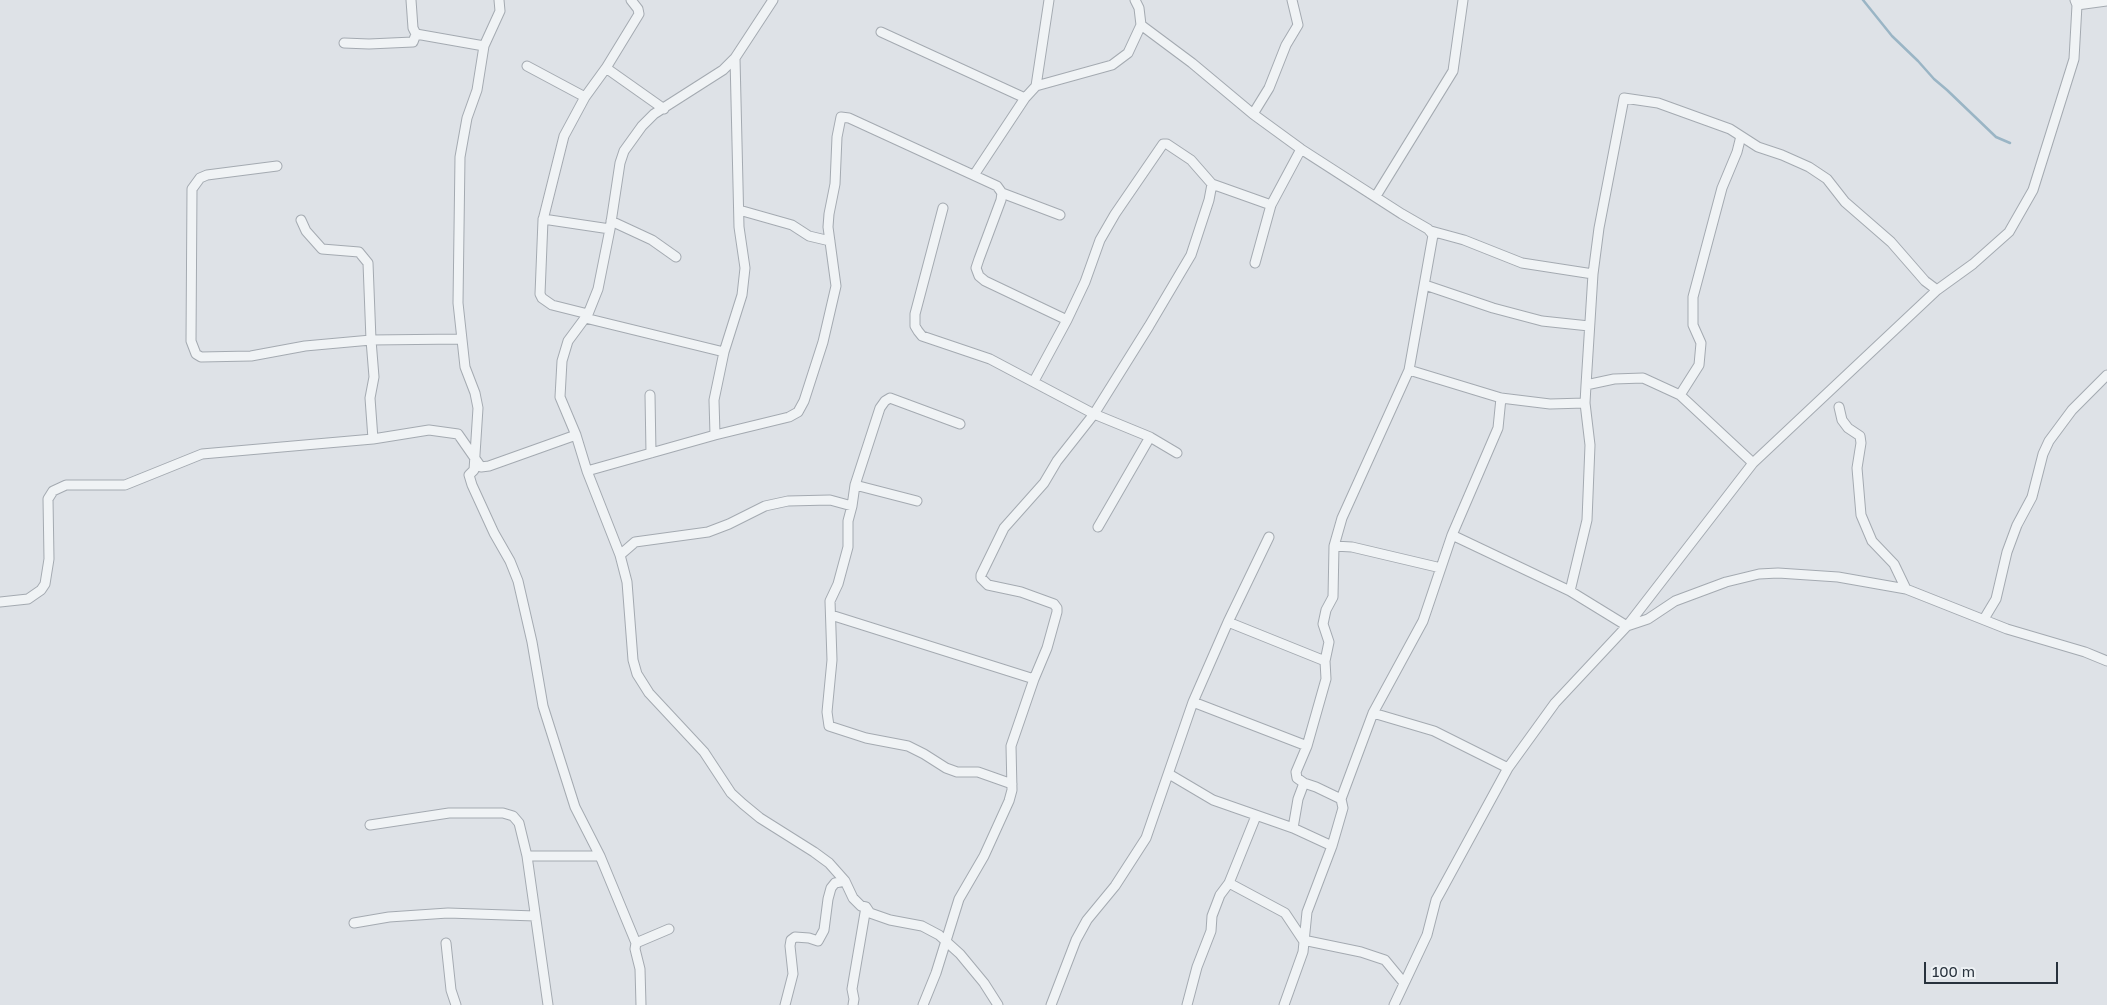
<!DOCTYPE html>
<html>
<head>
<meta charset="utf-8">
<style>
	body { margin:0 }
	#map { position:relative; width:2107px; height:1005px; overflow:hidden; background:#dee2e7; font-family:"Golos Text",sans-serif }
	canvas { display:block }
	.scale { position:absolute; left:1924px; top:962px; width:134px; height:22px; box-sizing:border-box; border:2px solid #28323d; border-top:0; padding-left:6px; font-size:15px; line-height:18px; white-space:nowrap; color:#28323d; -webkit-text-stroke:4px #edf1f4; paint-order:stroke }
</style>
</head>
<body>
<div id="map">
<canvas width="2107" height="1005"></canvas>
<div class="scale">100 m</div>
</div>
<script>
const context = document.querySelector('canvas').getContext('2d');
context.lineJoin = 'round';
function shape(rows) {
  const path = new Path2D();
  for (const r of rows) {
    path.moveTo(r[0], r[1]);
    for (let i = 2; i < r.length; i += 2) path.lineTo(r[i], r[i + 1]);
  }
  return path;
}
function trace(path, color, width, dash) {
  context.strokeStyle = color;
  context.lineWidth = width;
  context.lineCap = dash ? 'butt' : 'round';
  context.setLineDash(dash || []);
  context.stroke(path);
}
trace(shape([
	[1863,0,1892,36,1918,61,1934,79,1947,90,1996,137,2010,143]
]), '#9ab5c5', 2.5);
const minor = shape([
	[411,0,413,28,416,34,484,46],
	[499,0,500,11,484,46,477,90,467,118,460,157,458,303,465,367,475,393,478,408,474,470,469,475,472,485,494,533,510,561,518,581,532,642,543,706,575,807,600,856,636,943],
	[631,0,638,9,639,14,606,68,664,109],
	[773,0,735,58,723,70,654,114,642,126,624,151,620,163,610,229,598,289,588,314,568,341,562,361,560,397,576,435,587,471,620,555,627,582,633,660,637,674,649,693,704,752,731,793,743,804,760,818,814,852,829,863,845,881,853,898,861,906,866,907,870,913,890,920,922,926,939,935,960,954,984,983,998,1005],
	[2077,5,2107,1],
	[1141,25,1192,63,1253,114,1269,88,1286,45,1298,25,1292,0],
	[881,32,1025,98],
	[344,43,369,44,413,42,416,34],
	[527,66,585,97],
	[1036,86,1112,65,1128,53,1141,25,1139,8,1135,0],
	[1253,114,1301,149,1402,214,1428,229,1433,235,1409,370,1342,518,1334,546,1333,597,1326,610,1323,624,1329,642,1325,661,1326,679,1307,746,1296,772,1297,778,1304,783,1316,787,1341,799,1343,808,1332,846,1307,912,1303,952,1284,1005],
	[277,166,207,175,200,178,192,189,191,341,196,354,201,357,251,356,305,346,371,340,461,339],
	[974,175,1025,98,1036,86,1049,0],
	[1002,193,1060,215],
	[1376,196,1453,71,1463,0],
	[943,208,915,314,915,326,918,331,922,336,990,359,1094,414,1150,437,1177,453],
	[739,210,792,225,809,236,830,241],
	[543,219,610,229],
	[301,220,306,231,322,249,359,252,368,263,371,340,374,377,370,398,373,439],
	[611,221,652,240,676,257],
	[1431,231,1464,240,1522,263,1593,274,1586,385],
	[1255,263,1271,205,1301,149],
	[1593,274,1599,228,1624,98,1658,103,1730,129,1758,147,1782,155,1809,167,1827,179,1845,202,1891,242,1925,281,1937,290],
	[1425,285,1493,308,1542,321,1589,326],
	[588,314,552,305,542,298,540,294,543,220,564,136,585,97,606,68],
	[585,318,724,352],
	[1409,370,1501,398,1550,404,1585,403,1590,445,1587,520,1570,591,1627,626,1648,619,1675,601,1726,582,1759,574,1778,573,1838,577,1906,589,2007,629,2085,652,2107,661],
	[1034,381,1067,320,1085,282,1100,240,1115,214,1163,144,1167,144,1191,160,1212,184,1271,205],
	[650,395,651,453],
	[1680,395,1699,365,1701,343,1693,325,1693,297,1722,188,1737,152,1741,136],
	[1585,403,1586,385,1614,379,1643,378,1680,395,1753,463],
	[1839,407,1842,420,1848,428,1860,436,1861,443,1857,468,1861,515,1872,541,1894,564,1906,589],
	[960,424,890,398,885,401,880,408,855,485,852,506,848,521,848,547,838,584,830,601,832,660,827,712,829,726,866,738,908,746,924,754,946,768,957,772,978,772,1012,784],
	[715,435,714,400,724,352,742,295,745,268,739,227,735,58],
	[587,471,715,435,789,417,798,412,804,401,823,342,836,286,828,227,829,214,835,184,837,137,841,117,849,118,997,186,1002,193,1001,200,979,259,976,268,979,276,985,281,1067,320],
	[855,485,917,501],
	[1098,527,1150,437],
	[1452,535,1498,428,1501,398],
	[1334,546,1352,547,1441,568],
	[620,555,635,542,708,532,729,524,765,506,788,501,830,500,852,506],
	[0,602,28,599,41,590,45,584,49,559,48,499,53,491,66,485,125,485,202,454,373,439,429,430,458,434,481,467,489,466,576,435],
	[831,615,1034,679],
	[1984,619,1996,599,2007,552,2017,525,2032,497,2043,454,2049,441,2072,410,2107,375],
	[1228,622,1325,661],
	[1193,702,1307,746],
	[1373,713,1434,731,1508,768],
	[1169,774,1213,800,1293,828,1332,846],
	[1341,799,1373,713,1423,621,1452,535,1570,591],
	[370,825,449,813,503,813,513,816,519,823,527,856],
	[1293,828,1298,799,1304,783],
	[1229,883,1256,816],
	[354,923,389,917,448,913,535,916],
	[446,943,451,990,456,1005],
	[548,1005,527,856,600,856],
	[641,1005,640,969,635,949,636,943,669,929],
	[785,1005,793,974,790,946,791,940,795,937,809,938,818,941,824,930,828,899,831,888,835,883,845,881],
	[853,1005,854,999,852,989,866,907],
	[923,1005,936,973,959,899,984,856,1009,801,1012,790,1011,746,1034,679,1047,648,1057,612,1057,608,1054,604,1021,592,988,585,981,578,981,575,1004,528,1044,483,1057,461,1094,414,1149,326,1191,255,1209,200,1212,184],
	[1051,1005,1076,940,1087,920,1115,886,1146,838,1193,702,1228,622,1269,537],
	[1187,1005,1197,967,1211,931,1212,916,1220,895,1229,883,1285,913,1303,940,1361,952,1385,960,1404,983],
	[1394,1005,1427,935,1436,900,1441,891,1508,768,1555,703,1627,626,1753,463,1937,290,1973,264,2009,232,2033,190,2074,59,2077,5,2075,0]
]);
trace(minor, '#a4aab1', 11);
trace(minor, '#f0f3f5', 9);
</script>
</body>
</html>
